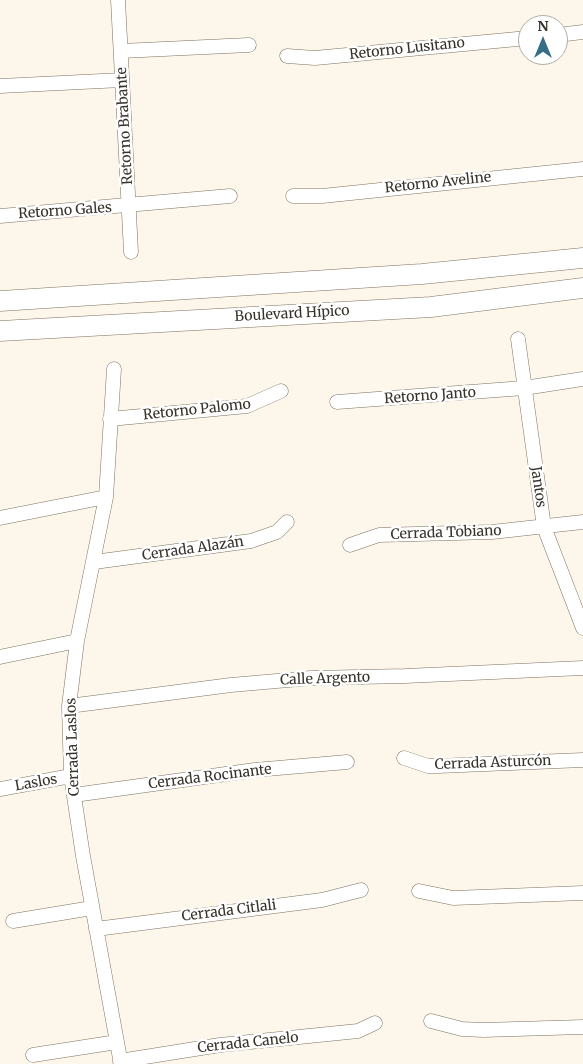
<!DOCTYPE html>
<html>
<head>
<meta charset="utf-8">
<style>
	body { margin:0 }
	#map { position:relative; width:583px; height:1064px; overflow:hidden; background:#fdf6ea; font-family:Merriweather,serif }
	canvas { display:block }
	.north { position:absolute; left:518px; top:15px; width:50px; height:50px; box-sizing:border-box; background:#fff; border:1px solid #afadaa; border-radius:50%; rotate:0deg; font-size:14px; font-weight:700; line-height:20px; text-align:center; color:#37332b }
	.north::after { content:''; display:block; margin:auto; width:18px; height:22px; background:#366e88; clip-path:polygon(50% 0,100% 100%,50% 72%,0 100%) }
</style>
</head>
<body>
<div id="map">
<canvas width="583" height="1064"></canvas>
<div class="north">N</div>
</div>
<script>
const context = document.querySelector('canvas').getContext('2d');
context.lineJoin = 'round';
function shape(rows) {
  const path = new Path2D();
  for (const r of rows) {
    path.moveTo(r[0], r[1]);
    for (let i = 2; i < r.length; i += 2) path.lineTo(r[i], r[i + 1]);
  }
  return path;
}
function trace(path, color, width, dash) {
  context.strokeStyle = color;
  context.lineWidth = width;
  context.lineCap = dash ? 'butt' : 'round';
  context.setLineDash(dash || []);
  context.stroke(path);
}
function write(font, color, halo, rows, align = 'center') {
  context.font = font + ' Merriweather,serif';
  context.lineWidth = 5;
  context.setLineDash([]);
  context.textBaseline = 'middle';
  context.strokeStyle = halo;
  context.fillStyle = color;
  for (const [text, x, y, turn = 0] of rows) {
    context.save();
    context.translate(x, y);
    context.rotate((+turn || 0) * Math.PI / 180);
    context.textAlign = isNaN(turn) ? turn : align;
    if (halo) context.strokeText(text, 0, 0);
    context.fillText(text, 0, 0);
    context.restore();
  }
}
const street = shape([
	[118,0,131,252],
	[558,35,583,32],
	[121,51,249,45],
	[287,56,315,58,528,38],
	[0,86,122,80],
	[293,196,322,196,583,169],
	[0,216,230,196],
	[518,339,544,527,583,628],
	[114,369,106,497,77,641,69,706,71,776,83,856,121,1064],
	[337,402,524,388,583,379],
	[110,419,247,406,281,391],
	[0,518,106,497],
	[350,545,379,535,492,532,583,522],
	[94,562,251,541,277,532,287,522],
	[0,657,77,641],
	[69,706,231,685,311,678,405,676,583,668],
	[404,758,428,766,438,766,583,760],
	[0,789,71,776],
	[74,795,255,770,347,762],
	[419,891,453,898,583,893],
	[13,921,92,908],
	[96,929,322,900,361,890],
	[431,1021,462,1029,483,1030,583,1027],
	[33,1055,117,1042],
	[120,1061,220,1045,358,1031,375,1023]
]);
const secondary = shape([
	[0,301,422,274,583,258],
	[0,331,431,307,583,288]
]);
trace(street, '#7d7361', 15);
trace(secondary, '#7d7361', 21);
trace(street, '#fff', 14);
trace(secondary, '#fff', 20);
write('14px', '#37332b', '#fff', [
	["Retorno Lusitano",407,49,-6],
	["Retorno Brabante",125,126,-93],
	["Retorno Aveline",438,183,-6],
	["Retorno Gales",65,211,-4],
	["Boulevard Hípico",292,314,-3],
	["Retorno Janto",430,396,-4],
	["Retorno Palomo",197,410,-6],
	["Jantos",538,487,82],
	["Cerrada Tobiano",446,533,-2],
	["Cerrada Alazán",193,549,-8],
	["Calle Argento",325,679,-2],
	["Cerrada Laslos",73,747,-92],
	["Cerrada Asturcón",493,763,-2],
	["Cerrada Rocinante",210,777,-7],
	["Laslos",36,783,-10],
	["Cerrada Citlali",229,911,-7],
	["Cerrada Canelo",248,1043,-6]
]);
</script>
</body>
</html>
